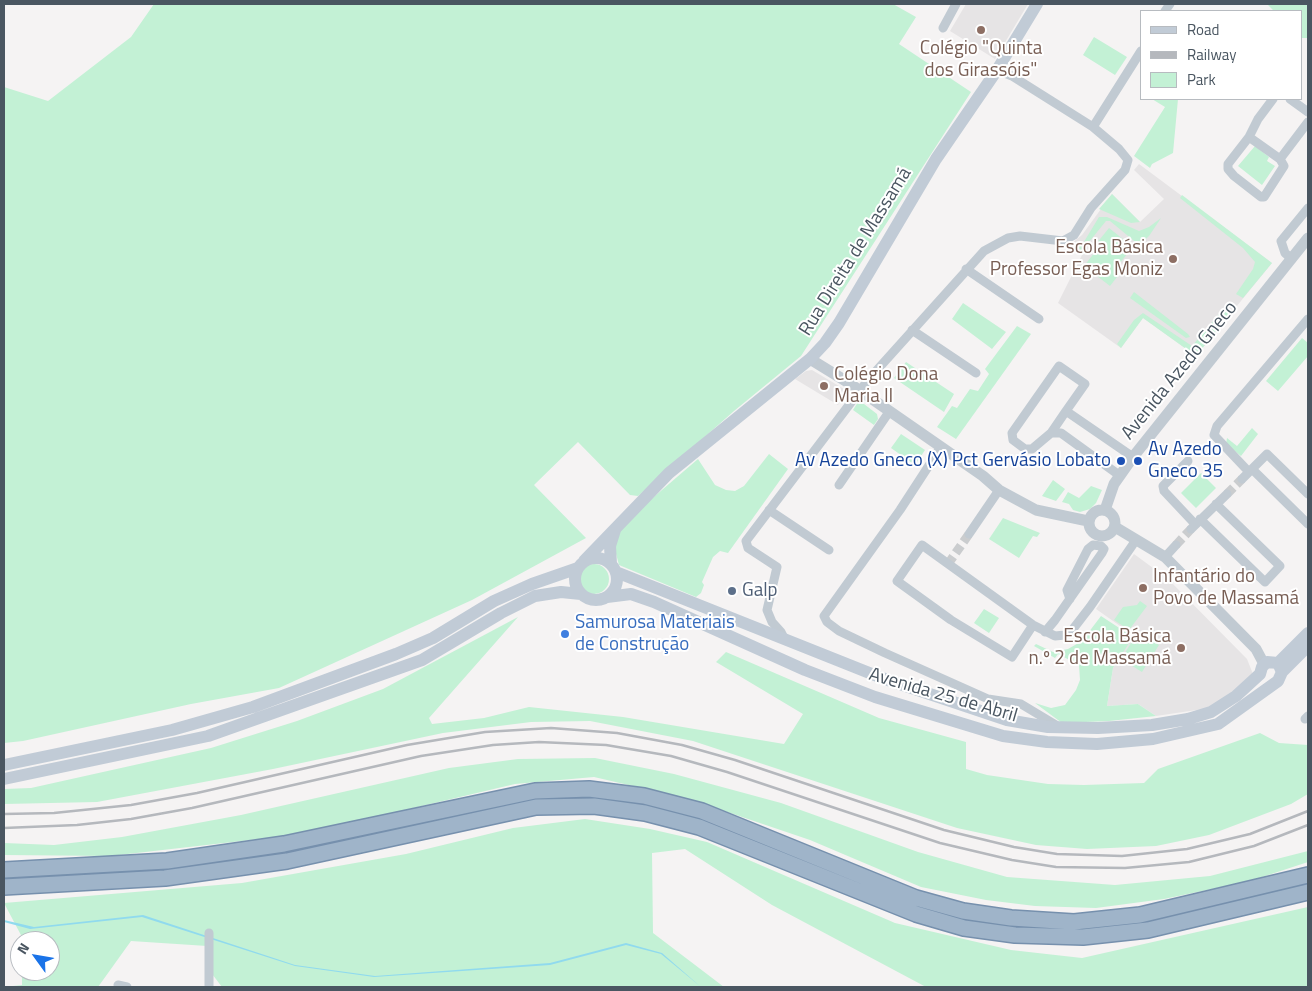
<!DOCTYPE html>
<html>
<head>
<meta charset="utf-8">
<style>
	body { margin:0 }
	#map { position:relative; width:1312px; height:991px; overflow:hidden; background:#f5f3f3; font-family:"Titillium Web",sans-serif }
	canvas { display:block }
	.frame { position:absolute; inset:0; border:5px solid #4a5661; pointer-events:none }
	.legend { position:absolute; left:1140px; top:10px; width:162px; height:90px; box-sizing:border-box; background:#fff; border:1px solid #b7bbc0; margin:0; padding:6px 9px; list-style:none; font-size:15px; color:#4a5661 }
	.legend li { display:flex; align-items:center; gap:10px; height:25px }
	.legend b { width:25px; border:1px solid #b7bbc0 }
	.north { position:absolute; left:10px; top:931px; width:50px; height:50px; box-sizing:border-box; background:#fff; border:1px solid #b7bbc0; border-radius:50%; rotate:302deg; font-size:14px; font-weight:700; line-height:20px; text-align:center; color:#4a5661 }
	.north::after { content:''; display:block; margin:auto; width:18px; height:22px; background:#1a73e8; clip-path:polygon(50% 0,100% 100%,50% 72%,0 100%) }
</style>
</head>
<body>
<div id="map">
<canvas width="1312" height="991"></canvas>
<div class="frame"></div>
<ul class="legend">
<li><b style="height:6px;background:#c1cbd6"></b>Road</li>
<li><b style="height:6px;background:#b5b8bd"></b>Railway</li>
<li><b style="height:14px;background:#c3f1d5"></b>Park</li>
</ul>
<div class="north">N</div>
</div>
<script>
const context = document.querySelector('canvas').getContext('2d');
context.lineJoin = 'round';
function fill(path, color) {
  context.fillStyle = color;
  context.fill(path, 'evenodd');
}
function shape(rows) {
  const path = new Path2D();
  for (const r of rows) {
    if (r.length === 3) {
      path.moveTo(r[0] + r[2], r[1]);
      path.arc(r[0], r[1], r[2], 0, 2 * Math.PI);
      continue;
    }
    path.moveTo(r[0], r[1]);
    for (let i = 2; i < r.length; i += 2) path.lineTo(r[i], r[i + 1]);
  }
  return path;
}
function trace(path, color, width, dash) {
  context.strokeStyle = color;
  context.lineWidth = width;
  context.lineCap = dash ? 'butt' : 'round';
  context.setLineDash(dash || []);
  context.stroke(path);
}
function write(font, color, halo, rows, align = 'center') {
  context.font = font + ' "Titillium Web",sans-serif';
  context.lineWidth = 4;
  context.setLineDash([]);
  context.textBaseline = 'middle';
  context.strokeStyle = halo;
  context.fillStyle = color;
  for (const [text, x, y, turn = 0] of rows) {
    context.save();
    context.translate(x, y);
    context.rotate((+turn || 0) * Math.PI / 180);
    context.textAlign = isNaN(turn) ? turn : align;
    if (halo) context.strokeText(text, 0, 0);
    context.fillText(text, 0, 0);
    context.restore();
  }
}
fill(shape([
	[966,4,1028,4,995,59,950,31],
	[1139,164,1272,263,1196,356,1143,318,1121,348,1058,303,1082,255,1072,243,1082,235,1112,194,1140,222,1164,199,1134,170],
	[812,370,844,389,845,395,838,405,795,379,806,371],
	[1134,554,1168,579,1247,659,1253,674,1249,683,1210,708,1156,716,1138,704,1107,706,1113,668,1133,635,1096,609]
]), '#e6e4e5');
fill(shape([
	[154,4,893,4,916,17,899,44,971,92,801,356,734,411,638,496,630,495,578,442,534,485,586,538,472,600,279,688,191,704,23,741,4,743,4,87,48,101,131,37],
	[1271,4,1308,4,1308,38,1301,38,1301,11,1274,11,1268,5],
	[1094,37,1127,57,1115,75,1083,55],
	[1152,99,1178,99,1173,153,1152,164,1150,168,1134,156,1165,107],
	[1255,146,1269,157,1267,161,1275,166,1262,185,1238,166],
	[1112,194,1140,222,1131,223,1099,209],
	[1182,195,1272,263,1243,298,1236,294,1253,269,1255,262,1243,248,1180,198],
	[1099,217,1107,217,1139,231,1149,227,1161,218,1149,236,1139,245,1110,221,1106,221,1089,242,1084,254,1078,247,1082,245],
	[1109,228,1133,247,1119,264,1124,268,1110,286,1084,266,1099,247,1096,244],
	[1134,292,1188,334,1190,337,1186,338,1130,298],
	[963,303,1006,332,992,349,952,319],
	[1225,311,1231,313,1196,356,1143,318,1121,348,1117,344,1134,320,1143,313,1192,346,1220,313],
	[1017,326,1031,334,956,439,937,427,952,406,957,408,970,389,978,391,989,374,985,369],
	[1302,338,1308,343,1308,356,1278,391,1266,381],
	[906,362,954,394,944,412,894,378],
	[858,402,864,404,877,414,878,419,874,425,853,410],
	[1252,428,1258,434,1241,456,1226,444,1227,438,1237,446],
	[901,434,925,450,915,465,891,448],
	[769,454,788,469,728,553,720,551,713,557,702,582,704,585,701,593,696,597,619,565,615,550,618,535,627,520,698,459,715,485,726,490,735,491,744,486],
	[1201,473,1216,488,1196,508,1181,493],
	[1053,480,1065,489,1056,501,1042,496],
	[1091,486,1102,490,1096,503,1090,509,1080,512,1073,510,1069,504,1062,502,1068,492,1079,498],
	[1003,518,1040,533,1037,537,1033,536,1019,558,989,539],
	[594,579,15],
	[1140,601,1147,606,1129,630,1114,620,1123,607,1137,605],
	[984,609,999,618,989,633,974,623],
	[1101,616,1133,637,1113,668,1107,706,1138,704,1156,716,1109,721,1062,723,1035,703,1051,708,1065,705,1076,690,1080,680,1079,665,1058,654,1055,658,1034,646,1036,644,1053,652,1068,649,1082,641],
	[518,617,429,718,432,724,484,718,529,707,623,717,784,744,803,714,716,662,726,652,879,718,966,742,966,769,987,775,1048,784,1084,785,1144,783,1158,769,1260,733,1279,743,1308,745,1308,794,1291,804,1209,835,1156,846,1087,849,1036,845,957,828,693,741,590,721,531,722,443,733,273,769,97,802,4,804,4,789,31,788,211,748,297,721,383,689],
	[1138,632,1159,645,1142,672,1121,659],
	[595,758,674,774,781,803,918,852,1007,877,1115,885,1210,876,1308,851,1308,862,1250,881,1164,899,1096,908,1035,906,986,900,921,887,810,840,689,799,594,777,515,784,303,834,110,856,4,855,4,843,54,845,122,837,241,815,449,768,518,759],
	[585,819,650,829,707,842,895,923,1011,950,1082,958,1308,907,1308,987,926,987,772,905,685,849,652,853,653,933,724,987,222,987,206,966,207,946,131,941,98,987,4,987,22,985,22,971,50,971,50,941,22,941,22,937,4,903,242,883,406,854,513,828]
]), '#c3f1d5');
fill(shape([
	[143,915,295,965,375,976,550,963,626,943,662,953,701,987,661,954,626,945,550,965,374,977,295,966,142,917,30,929,4,922,4,920,34,927]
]), '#90daee');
trace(shape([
	[1227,494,1242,479],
	[1176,545,1191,529],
	[948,564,969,534]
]), '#caccce', 9, [9, 4.5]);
const trunk = shape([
	[4,870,167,861,284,844,535,791,589,789,644,796,702,811,916,898,963,911,1011,918,1074,922,1140,915,1308,875],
	[4,887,165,878,287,861,536,807,594,806,645,813,699,827,916,914,964,928,1015,935,1083,937,1148,930,1308,892]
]);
trace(trunk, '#7690ad', 18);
trace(shape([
	[1165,11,1170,4],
	[943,28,956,4],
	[1290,99,1308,112],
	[1093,127,1141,51],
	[1249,137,1280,159,1284,166,1264,197,1261,197,1234,176,1228,169,1228,164,1249,137,1258,119,1273,99],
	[1280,159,1308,122],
	[1292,259,1285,253,1281,241,1308,208],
	[966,269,1039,319],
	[912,330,976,373],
	[1051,433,1066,411],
	[941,447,900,510,824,616,827,622,839,631,885,653,988,699,1021,704,1056,725],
	[1188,461,1163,486,1164,491,1195,524],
	[1252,469,1308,524],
	[1249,472,1214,435,1217,426,1308,319],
	[1119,475,1061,433,1051,433,1032,449,1025,449,1013,440,1012,433,1059,366,1085,384,1066,411,1133,457],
	[1242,479,1267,454,1308,494],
	[839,485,889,412],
	[769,510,829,550],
	[1200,519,1265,582,1280,566,1216,504],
	[1191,529,1227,494],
	[969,534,999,490],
	[1165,557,1176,545],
	[1033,625,1012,657,951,620,897,581,922,545,1033,625,1055,636,1065,635,1073,629,1090,607,1136,540],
	[1045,632,1055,620,1102,553,1104,549,1101,546,1093,545,1088,549,1067,590,1070,599],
	[785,640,781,632,772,622,767,610,777,567,748,548,746,541,868,380,984,251,1008,238,1020,236,1063,241,1074,235,1091,208,1125,170,1128,160,1119,149,1093,127,1012,76,997,70],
	[1305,719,1308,716],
	[209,933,209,987],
	[118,985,127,987]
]), '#c1cad2', 9);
trace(shape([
	[810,359,849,383,983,476,999,490,1036,510,1088,521],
	[1102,523,13],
	[1105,510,1114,484,1133,457,1308,238],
	[1115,527,1165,557,1256,649,1264,664]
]), '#c1cad2', 11);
trace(shape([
	[596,579,21],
	[584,561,669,473,810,359,825,343,839,323,936,159,997,70,1037,4],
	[611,564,610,546,615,530],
	[616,572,882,678,1007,720,1048,727,1098,728,1152,725,1188,719,1211,712,1236,696,1260,674,1262,667,1267,662,1278,663,1282,672],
	[607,597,631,594,654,602,805,670,875,697,1003,736,1047,742,1097,744,1153,739,1218,724,1278,681,1282,672,1308,646],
	[1278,663,1308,633],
	[4,765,172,730,253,707,396,654,433,638,494,601,532,584,578,568],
	[4,779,208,736,422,660,501,613,535,596,561,592,581,594]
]), '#c1cbd6', 12);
trace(trunk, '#9fb4c9', 15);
trace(shape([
	[4,814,54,813,131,805,197,793,407,745,485,732,551,728,617,733,682,745,735,760,944,830,1014,847,1057,854,1122,856,1187,849,1250,834,1308,811],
	[4,828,77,825,131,819,192,808,421,756,493,745,539,742,606,745,671,756,727,772,940,843,1012,860,1056,867,1125,868,1189,862,1254,846,1308,825]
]), '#b5b8bd', 2.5);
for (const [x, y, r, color] of [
	[981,30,5,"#8d6e63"],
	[1173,259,5,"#8d6e63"],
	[824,386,5,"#8d6e63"],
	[1121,461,5,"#1a4fb4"],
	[1138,461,5,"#1a4fb4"],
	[1143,588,5,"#8d6e63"],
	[732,591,5,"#5c6f8a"],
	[565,634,5,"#3f7fe0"],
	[1181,648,5,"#8d6e63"]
]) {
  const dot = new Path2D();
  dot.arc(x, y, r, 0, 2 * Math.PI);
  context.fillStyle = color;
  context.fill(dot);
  trace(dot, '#fff', 2);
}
write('19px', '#785e54', '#fff', [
	["Colégio \"Quinta",981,49,"center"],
	["dos Girassóis\"",981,71,"center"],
	["Escola Básica",1163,248],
	["Professor Egas Moniz",1163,270],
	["Colégio Dona",834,375,"left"],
	["Maria II",834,397,"left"],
	["Infantário do",1153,577,"left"],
	["Povo de Massamá",1153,599,"left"],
	["Escola Básica",1171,637],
	["n.º 2 de Massamá",1171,659]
], 'right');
write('19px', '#4a5661', '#fff', [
	["Rua Direita de Massamá",856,252,-58],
	["Avenida Azedo Gneco",1180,371,-51],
	["Avenida 25 de Abril",943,696,16]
]);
write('19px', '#164399', '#fff', [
	["Av Azedo",1148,450],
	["Gneco 35",1148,472],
	["Av Azedo Gneco (X) Pct Gervásio Lobato",1111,461,"right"]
], 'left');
write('19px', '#4e5e75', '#fff', [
	["Galp",742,591]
], 'left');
write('19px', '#366cbe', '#fff', [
	["Samurosa Materiais",575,623],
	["de Construção",575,645]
], 'left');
</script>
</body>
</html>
